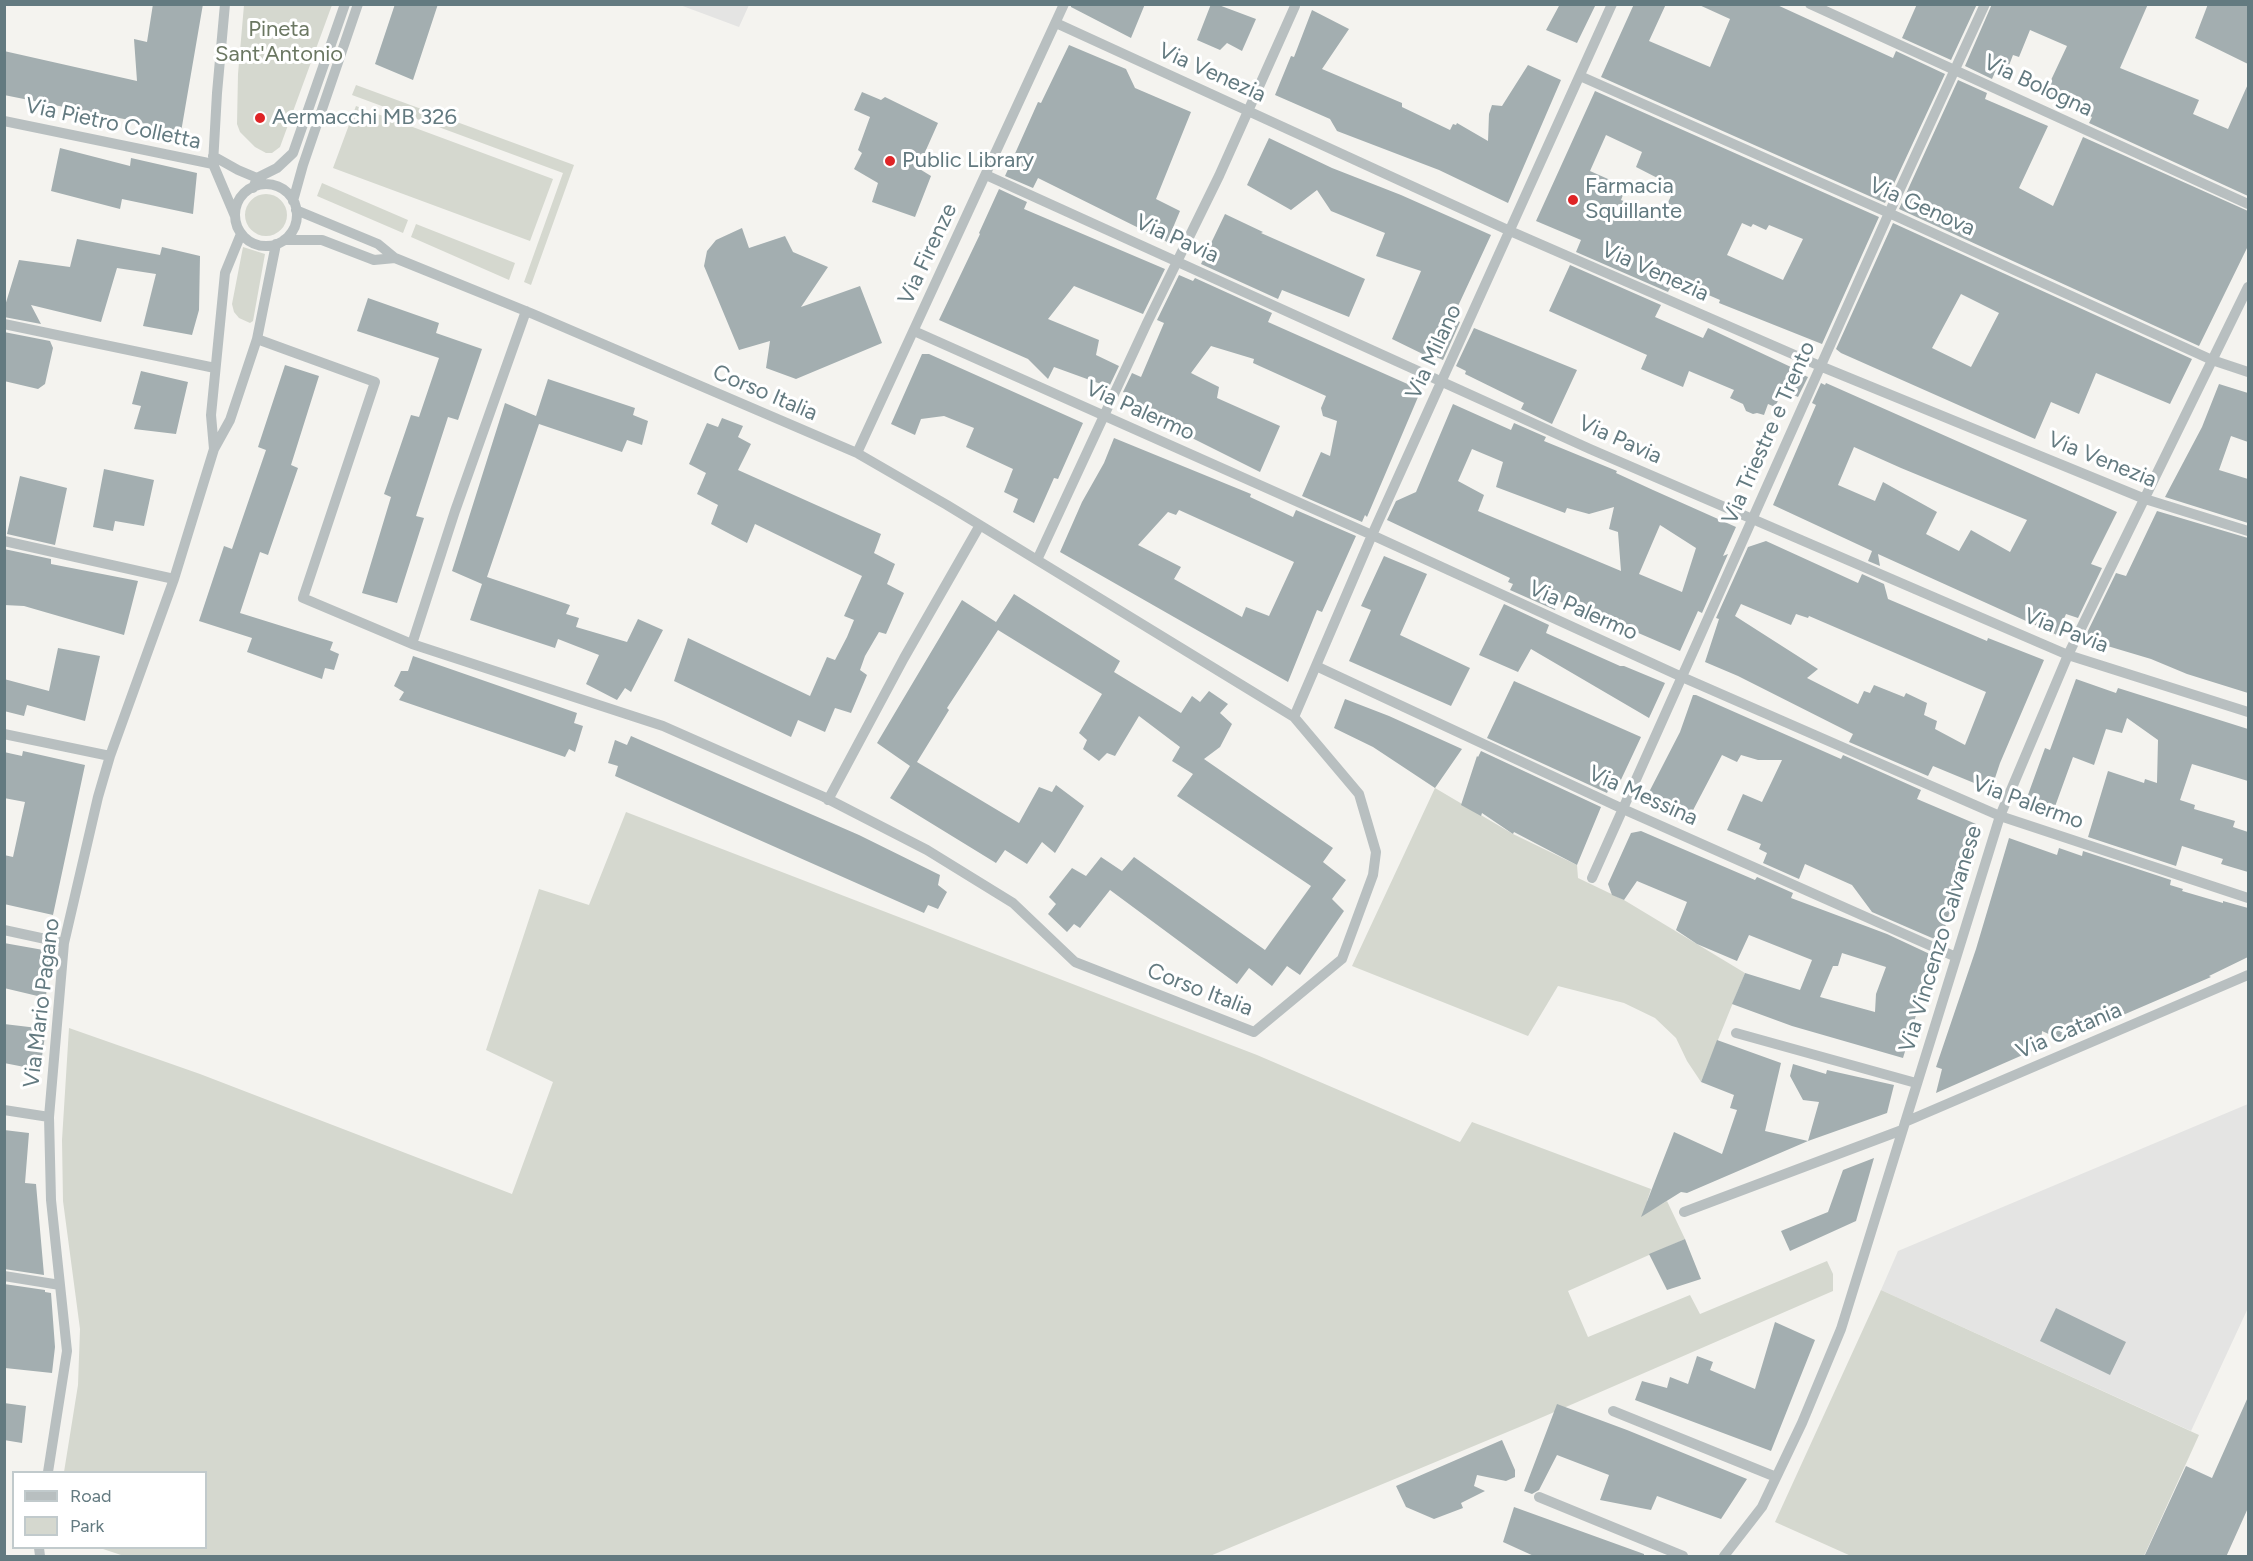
<!DOCTYPE html>
<html>
<head>
<meta charset="utf-8">
<style>
	body { margin:0 }
	#map { position:relative; width:2253px; height:1561px; overflow:hidden; background:#f4f3ef; font-family:Figtree,sans-serif }
	canvas { display:block }
	.frame { position:absolute; inset:0; border:6px solid #637a80; pointer-events:none }
	.legend { position:absolute; left:12px; top:1471px; width:195px; height:78px; box-sizing:border-box; background:#fff; border:2px solid #c1cacc; margin:0; padding:8px 10px; list-style:none; font-size:18px; color:#637a80 }
	.legend li { display:flex; align-items:center; gap:12px; height:30px }
	.legend b { width:30px; border:2px solid #c1cacc }
</style>
</head>
<body>
<div id="map">
<canvas width="2253" height="1561"></canvas>
<div class="frame"></div>
<ul class="legend">
<li><b style="height:8px;background:#b8bfc0"></b>Road</li>
<li><b style="height:16px;background:#d5d8cf"></b>Park</li>
</ul>
</div>
<script>
const context = document.querySelector('canvas').getContext('2d');
context.lineJoin = 'round';
function fill(path, color) {
  context.fillStyle = color;
  context.fill(path, 'evenodd');
}
function shape(rows) {
  const path = new Path2D();
  for (const r of rows) {
    if (r.length === 3) {
      path.moveTo(r[0] + r[2], r[1]);
      path.arc(r[0], r[1], r[2], 0, 2 * Math.PI);
      continue;
    }
    path.moveTo(r[0], r[1]);
    for (let i = 2; i < r.length; i += 2) path.lineTo(r[i], r[i + 1]);
  }
  return path;
}
function trace(path, color, width, dash) {
  context.strokeStyle = color;
  context.lineWidth = width;
  context.lineCap = dash ? 'butt' : 'round';
  context.setLineDash(dash || []);
  context.stroke(path);
}
function write(font, color, halo, rows, align = 'center') {
  context.font = font + ' Figtree,sans-serif';
  context.lineWidth = 6;
  context.setLineDash([]);
  context.textBaseline = 'middle';
  context.strokeStyle = halo;
  context.fillStyle = color;
  for (const [text, x, y, turn = 0] of rows) {
    context.save();
    context.translate(x, y);
    context.rotate((+turn || 0) * Math.PI / 180);
    context.textAlign = isNaN(turn) ? turn : align;
    if (halo) context.strokeText(text, 0, 0);
    context.fillText(text, 0, 0);
    context.restore();
  }
}
fill(shape([
	[680,5,749,5,739,27],
	[2248,1104,2248,1308,2191,1431,1881,1290,1898,1251]
]), '#e4e4e3');
fill(shape([
	[244,5,332,5,280,147,272,153,266,153,255,147,240,132,237,124,238,74],
	[356,85,574,165,531,285,524,282,563,173,352,95],
	[356,106,553,179,530,241,333,168],
	[322,183,408,220,403,233,317,196],
	[266,215,21],
	[416,224,515,263,509,280,411,237],
	[243,247,265,254,253,321,250,323,239,318,234,312,232,304],
	[1435,788,1513,834,1577,865,1578,878,1624,900,1745,973,1701,1082,1687,1061,1676,1038,1655,1018,1624,1003,1558,986,1528,1036,1352,966],
	[626,812,1257,1055,1460,1142,1472,1122,1651,1189,1647,1201,1651,1210,1667,1201,1685,1239,1568,1291,1588,1337,1690,1295,1700,1314,1827,1261,1833,1274,1833,1291,1529,1423,1210,1556,124,1556,100,1548,206,1548,206,1472,64,1472,78,1385,80,1329,63,1201,62,1140,69,1028,200,1074,512,1194,553,1082,486,1050,539,889,589,905],
	[1881,1290,2199,1435,2144,1556,1851,1556,1775,1522]
]), '#d5d8cf');
fill(shape([
	[153,4,203,4,181,132,128,123,129,120,4,95,4,51,137,81,134,39,147,42],
	[395,4,438,4,413,80,375,64],
	[1071,4,1145,4,1131,38,1071,7],
	[1211,4,1216,4,1256,19,1242,51,1227,43,1220,50,1197,40],
	[1560,4,1596,4,1577,43,1546,30],
	[1634,4,1666,4,1649,41,1710,67,1730,19,1697,4,1775,4,1893,58,1896,51,1945,74,1885,203,1601,77],
	[1917,4,1977,4,1951,60,1902,38],
	[1992,4,2148,4,2120,68,2199,100,2193,114,2228,129,2248,84,2248,196,2089,123,2092,117,2044,95,2067,46,2030,30,2019,57,2013,55,2008,68,1998,65,1992,79,1965,66],
	[2208,4,2248,4,2248,64,2195,38],
	[1312,10,1349,29,1322,69,1402,103,1402,107,1450,130,1453,124,1456,125,1457,123,1488,141,1489,114,1492,105,1502,106,1528,65,1561,80,1508,203,1439,170,1337,131,1330,119,1275,95,1291,56,1294,57],
	[1069,45,1126,69,1135,88,1191,112,1156,199,1180,211,1167,242,1038,178,1033,188,1005,176,1038,102,1041,103],
	[1958,80,1987,93,1985,99,2048,126,2019,188,2053,206,2083,137,2248,211,2248,246,2199,346,1899,209],
	[1595,91,1879,217,1822,344,1719,303,1720,300,1674,280,1668,292,1576,252,1581,240,1536,221],
	[1606,135,1642,152,1636,167,1675,187,1661,218,1621,200,1626,187,1590,171],
	[1742,223,1751,227,1753,224,1766,230,1769,225,1803,239,1783,280,1727,255],
	[862,92,881,100,885,97,938,123,918,168,931,176,915,217,872,202,878,183,854,169,862,153,858,150,870,117,854,110],
	[1269,138,1332,168,1401,195,1491,235,1452,319,1460,322,1443,360,1436,357,1435,360,1392,339,1421,271,1376,256,1385,233,1331,211,1317,190,1291,210,1247,185],
	[60,148,130,166,131,158,197,173,193,214,122,199,120,209,51,191],
	[999,189,1027,202,1024,209,1165,269,1143,314,1074,286,1048,319,1099,340,1096,355,1119,366,1109,387,1054,367,1048,379,1028,359,939,320,980,234,979,233],
	[1225,214,1263,232,1261,233,1365,279,1349,317,1282,290,1278,299,1201,264],
	[1893,223,2192,359,2170,404,2096,373,2079,414,2051,402,2035,439,1841,353,1836,349],
	[1961,294,1999,313,1971,367,1932,348],
	[742,228,749,248,785,236,793,252,828,267,801,307,860,286,882,343,796,379,766,368,770,341,739,350,704,266,707,251,716,240],
	[77,239,160,255,162,247,200,256,199,310,192,335,143,326,156,274,117,268,101,322,31,305,41,324,4,317,4,309,19,260,70,267],
	[1570,265,1661,305,1655,317,1703,338,1708,328,1793,368,1792,370,1808,377,1798,397,1783,390,1775,407,1768,404,1764,415,1757,413,1753,414,1746,411,1743,404,1730,398,1734,390,1689,371,1683,387,1641,369,1647,355,1549,311],
	[1179,275,1193,281,1195,278,1272,313,1268,322,1421,390,1367,517,1365,515,1362,522,1302,496,1321,452,1330,456,1337,421,1323,416,1321,408,1326,396,1253,363,1254,359,1211,346,1191,373,1219,387,1217,398,1280,426,1260,472,1130,407,1134,396,1123,392,1132,373,1141,377,1164,323,1157,320],
	[368,298,439,323,436,333,482,349,458,420,448,417,416,516,424,518,397,603,362,593,391,497,384,494,411,415,419,417,439,358,357,331],
	[1474,328,1577,370,1552,424,1521,409,1524,403,1465,374,1466,371,1456,366],
	[4,332,50,341,53,348,45,384,38,389,4,381],
	[922,354,929,354,1083,423,1058,479,1054,478,1034,523,1013,512,1018,499,1004,492,1013,469,966,447,974,428,944,416,921,419,915,435,891,424],
	[285,365,319,376,291,465,298,468,268,555,260,552,240,613,333,642,330,650,339,654,334,670,325,668,322,679,247,652,252,638,199,621,224,546,232,549,266,450,258,447],
	[141,371,188,382,176,434,134,429,141,406,132,404],
	[548,379,635,408,633,415,648,421,642,445,627,440,622,452,539,424,487,577,570,605,566,614,579,618,576,627,627,642,638,619,663,630,631,692,625,688,617,700,586,684,599,655,558,639,555,648,470,620,482,584,452,571,505,403,536,416],
	[1821,383,1825,385,1826,383,2117,512,2091,564,2102,568,2078,618,2066,614,2057,635,1878,554,1880,566,1868,561,1872,551,1773,505,1816,405,1812,403],
	[1854,447,1901,468,2027,520,2010,552,1971,530,1959,551,1926,534,1937,512,1883,482,1875,501,1838,485],
	[2219,384,2248,393,2248,442,2231,436,2219,470,2248,479,2248,523,2165,497,2202,427],
	[1453,404,1511,430,1514,423,1546,437,1544,441,1617,471,1616,473,1653,490,1736,527,1723,556,1728,554,1702,613,1698,611,1680,651,1599,616,1558,601,1555,610,1510,590,1513,584,1508,582,1510,578,1387,520,1396,501,1416,492],
	[1472,449,1503,462,1496,487,1565,513,1567,508,1589,514,1614,507,1609,529,1618,532,1621,571,1478,511,1484,495,1458,481],
	[1660,525,1696,548,1682,592,1639,574],
	[722,418,743,426,738,437,751,444,738,470,881,534,874,553,895,564,887,584,904,593,886,634,879,632,865,656,860,670,867,675,851,713,835,708,825,732,798,720,791,737,674,681,688,638,810,696,827,657,835,660,847,637,854,620,844,616,862,576,755,524,747,543,711,524,718,505,697,494,706,473,689,464,707,423,718,427],
	[1114,438,1251,494,1250,497,1293,517,1296,510,1356,536,1322,612,1317,610,1288,682,1060,552,1082,502,1104,463],
	[1179,510,1294,562,1269,616,1246,607,1242,617,1174,579,1181,567,1138,545,1168,512,1176,515],
	[104,469,154,480,144,526,115,521,113,531,93,527],
	[20,476,67,488,55,545,7,534],
	[2157,511,2248,538,2248,693,2187,674,2151,659,2084,639,2116,573,2126,576],
	[1766,541,1858,583,1862,574,1884,584,1888,599,1987,641,1988,638,2044,660,2000,763,1991,790,1933,766,1928,776,1849,742,1853,734,1738,676,1705,662,1719,619,1716,618,1748,547],
	[1741,604,1791,625,1796,614,1808,618,1809,616,1986,692,1965,745,1935,729,1937,721,1924,715,1927,703,1906,693,1904,697,1874,685,1870,693,1864,691,1858,704,1807,678,1818,669,1735,616],
	[4,549,51,559,51,564,138,581,124,635,24,606,4,605],
	[1384,556,1427,574,1400,635,1470,668,1451,706,1349,661,1371,610,1361,606],
	[1014,594,1120,661,1114,672,1181,713,1192,696,1200,702,1209,691,1228,704,1220,713,1232,724,1220,747,1204,759,1333,848,1323,862,1346,880,1332,899,1344,911,1300,975,1287,966,1272,986,1249,968,1237,984,1110,890,1080,928,1074,924,1067,932,1048,914,1056,904,1049,897,1072,868,1086,876,1101,857,1122,871,1134,857,1265,950,1311,886,1177,796,1193,774,1172,761,1180,747,1139,716,1115,756,1107,753,1099,761,1083,749,1087,740,1079,733,1102,694,998,630,947,708,949,710,917,762,1019,823,1039,787,1052,792,1056,785,1084,806,1055,853,1042,842,1027,864,1005,850,996,863,890,798,910,766,877,743,962,600,996,622],
	[1504,604,1549,625,1546,633,1620,666,1624,666,1665,683,1649,718,1531,649,1518,672,1479,655],
	[58,648,100,656,85,721,27,705,24,716,4,711,4,679,49,691],
	[413,656,577,713,574,723,583,726,575,752,569,749,565,757,399,700,404,692,394,686,401,671,408,671],
	[2076,679,2116,693,2118,688,2248,729,2248,781,2192,764,2180,800,2195,805,2194,809,2235,821,2233,827,2248,832,2248,872,2221,864,2223,859,2182,846,2176,866,2088,837,2108,771,2144,783,2145,779,2157,783,2158,740,2127,718,2122,733,2106,729,2094,765,2073,757,2053,812,2025,803,2045,748,2050,750],
	[1514,681,1641,737,1619,784,1612,781,1607,793,1487,738],
	[1693,695,1696,695,1841,759,1843,755,1921,790,1917,799,1976,824,1944,931,1942,930,1939,941,1872,912,1852,885,1805,864,1799,879,1763,863,1767,853,1759,849,1761,844,1727,830,1743,794,1762,802,1782,760,1758,760,1741,755,1737,762,1722,755,1690,816,1647,796,1680,732],
	[1345,699,1389,716,1462,749,1435,788,1373,747,1334,728],
	[631,736,859,835,940,875,938,885,947,892,938,909,928,905,924,913,615,776,618,766,608,763,615,740,627,745],
	[23,751,85,765,53,915,4,904,4,855,13,857,25,802,4,798,4,752,22,756],
	[1481,751,1601,807,1577,865,1514,832,1513,834,1482,813,1481,816,1461,805,1477,756,1478,757],
	[1641,831,1755,880,1757,877,1793,893,1791,898,1887,934,1934,956,1903,1058,1792,1026,1732,1004,1745,973,1800,990,1812,960,1749,935,1737,961,1697,944,1676,930,1687,902,1637,881,1624,900,1612,895,1608,884,1631,833],
	[1842,953,1886,967,1876,994,1875,1012,1820,997,1833,966,1838,966],
	[2009,838,2057,855,2059,848,2082,856,2083,851,2171,880,2170,885,2183,889,2182,891,2223,903,2223,901,2248,908,2248,957,2209,976,2211,977,2123,1015,2124,1011,2064,1041,2042,1031,2041,1047,1936,1093,1942,1069,1936,1067,1976,949],
	[4,943,49,951,46,998,4,988],
	[4,1024,46,1029,40,1070,4,1063],
	[1717,1040,1781,1063,1765,1131,1808,1141,1687,1193,1681,1192,1641,1217,1674,1132,1722,1154,1737,1110,1730,1108,1734,1095,1701,1082],
	[1793,1064,1826,1074,1827,1070,1894,1085,1887,1113,1808,1141,1819,1102,1803,1100,1790,1076],
	[4,1130,29,1133,25,1183,36,1184,44,1275,4,1269],
	[1874,1158,1856,1221,1790,1251,1781,1231,1828,1212,1843,1170],
	[1685,1239,1701,1279,1667,1290,1649,1254],
	[4,1284,45,1290,45,1292,51,1293,55,1347,52,1373,5,1368],
	[2056,1308,2126,1342,2110,1375,2040,1341],
	[1775,1322,1815,1340,1771,1451,1635,1400,1642,1381,1667,1388,1670,1377,1688,1384,1697,1356,1713,1362,1710,1370,1755,1389],
	[2248,1397,2248,1508,2226,1557,2144,1557,2186,1466,2212,1478],
	[4,1403,26,1406,22,1443,4,1440],
	[1557,1404,1627,1430,1747,1479,1721,1519,1657,1496,1651,1510,1600,1500,1609,1475,1557,1455,1539,1490,1532,1494,1524,1491],
	[1502,1440,1515,1470,1515,1477,1506,1481,1477,1475,1474,1486,1485,1491,1461,1503,1463,1508,1434,1519,1406,1507,1396,1486],
	[1514,1507,1644,1554,1644,1557,1536,1557,1503,1542]
]), '#a3aeb0');
trace(shape([
	[225,4,217,93,213,164,235,216],
	[1810,4,2248,204],
	[1056,23,1510,231,1820,366,2145,499,2248,531],
	[1580,76,1889,213,2212,360,2248,372],
	[4,121,213,164],
	[213,156,238,170,257,178],
	[986,175,1590,449,2068,655,2248,712],
	[266,215,31],
	[253,188,257,178,277,168,293,153,345,4],
	[293,201,303,165,358,4],
	[284,240,322,240,374,260,395,258],
	[4,324,215,368],
	[914,331,1372,535,1682,677,2000,816,2248,898],
	[257,339,375,382,303,598,412,644,663,726,824,797,927,850,1013,903,1075,962,1254,1032,1342,959,1373,875,1376,852,1359,794,1294,717,947,505,857,453,533,314,395,258,378,244,296,210],
	[214,449,211,415,225,273,241,234],
	[857,453,1064,4],
	[4,541,174,579],
	[1037,560,1147,323,1219,176,1295,6],
	[412,644,455,511,526,311],
	[1316,666,1623,809,1956,957],
	[1294,717,1372,535,1612,4],
	[4,734,110,756],
	[828,800,904,658,980,525],
	[1592,878,1889,213,1985,4],
	[4,930,64,943],
	[1736,1033,1916,1083],
	[4,1110,49,1117],
	[1905,1122,2248,975],
	[1684,1212,1902,1130],
	[4,1276,60,1285],
	[1613,1411,1776,1477],
	[48,1472,67,1351,51,1200,49,1117,64,943,98,797,110,756,174,579,214,449,230,420,257,339,276,244],
	[1539,1497,1683,1556],
	[39,1548,40,1556],
	[1724,1556,1762,1507,1802,1423,1841,1329,2000,816,2068,655,2248,287]
]), '#b8bfc0', 10);
for (const [x, y, r, color] of [
	[260,118,6,"#df2426"],
	[890,161,6,"#df2426"],
	[1573,200,6,"#df2426"]
]) {
  const dot = new Path2D();
  dot.arc(x, y, r, 0, 2 * Math.PI);
  context.fillStyle = color;
  context.fill(dot);
  trace(dot, '#fff', 2);
}
write('22px', '#6b7762', '#fff', [
	["Pineta",279,30],
	["Sant'Antonio",279,55]
]);
write('22px', '#637a80', '#fff', [
	["Via Venezia",1212,73,24],
	["Via Bologna",2038,86,25],
	["Via Pietro Colletta",113,124,12],
	["Via Genova",1922,207,24],
	["Via Pavia",1177,239,24],
	["Via Firenze",928,254,-65],
	["Via Venezia",1655,272,24],
	["Via Milano",1434,352,-65],
	["Corso Italia",765,393,23],
	["Via Palermo",1140,411,24],
	["Via Triestre e Trento",1769,433,-66],
	["Via Pavia",1620,440,24],
	["Via Venezia",2102,460,22],
	["Via Palermo",1583,611,24],
	["Via Pavia",2066,631,21],
	["Via Messina",1643,796,24],
	["Via Palermo",2028,803,20],
	["Via Vincenzo Calvanese",1941,939,-73],
	["Corso Italia",1200,990,21],
	["Via Mario Pagano",42,1003,-83],
	["Via Catania",2069,1031,-23]
]);
write('22px', '#637a80', '#fff', [
	["Aermacchi MB 326",272,118],
	["Public Library",902,161],
	["Farmacia",1585,187],
	["Squillante",1585,212]
], 'left');
</script>
</body>
</html>
